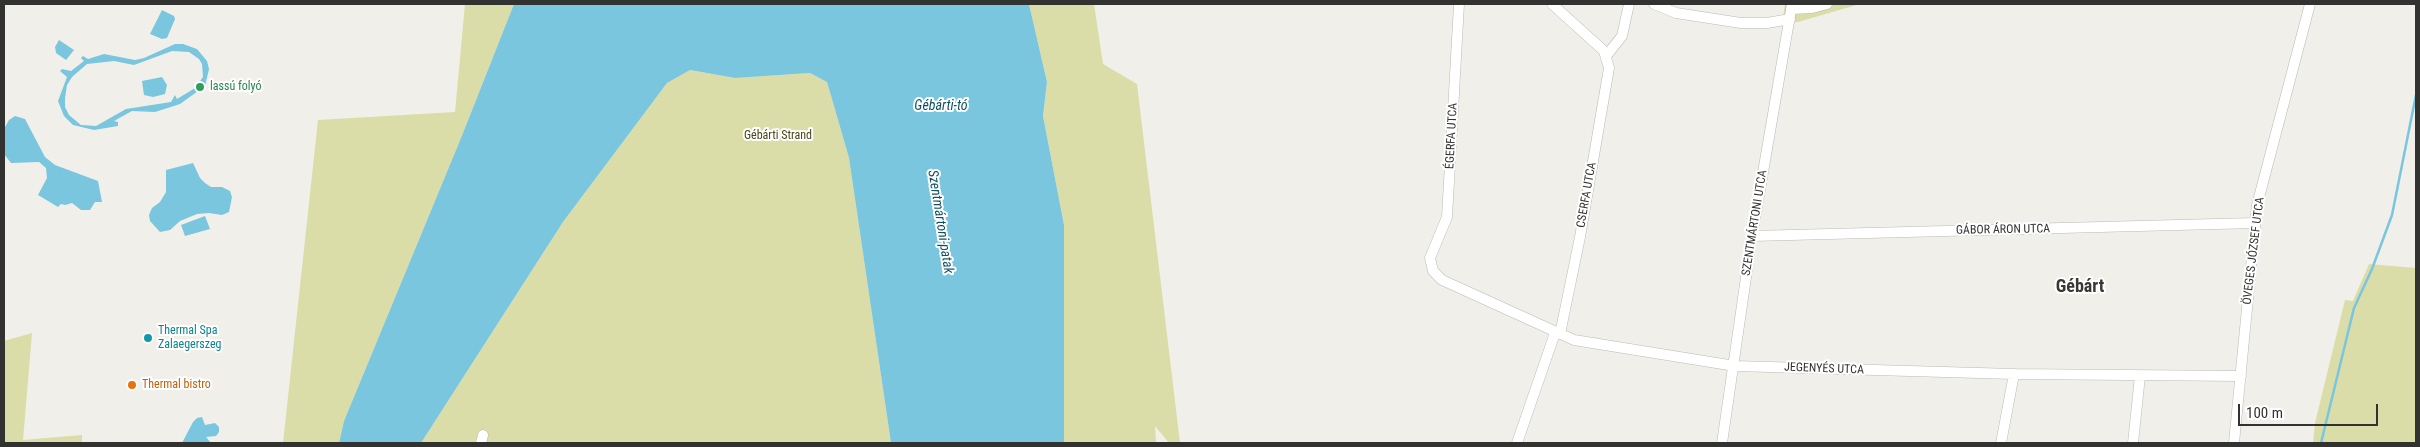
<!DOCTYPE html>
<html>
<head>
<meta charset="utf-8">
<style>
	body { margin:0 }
	#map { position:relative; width:2420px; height:447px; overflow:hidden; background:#f1efea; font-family:"Roboto Condensed",sans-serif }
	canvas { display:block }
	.frame { position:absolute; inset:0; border:5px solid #323230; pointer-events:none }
	.scale { position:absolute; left:2238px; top:404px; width:140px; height:22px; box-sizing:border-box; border:2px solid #323230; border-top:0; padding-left:6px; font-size:15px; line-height:18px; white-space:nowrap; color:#323230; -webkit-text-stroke:4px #fff; paint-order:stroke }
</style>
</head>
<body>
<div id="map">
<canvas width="2420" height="447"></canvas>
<div class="frame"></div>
<div class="scale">100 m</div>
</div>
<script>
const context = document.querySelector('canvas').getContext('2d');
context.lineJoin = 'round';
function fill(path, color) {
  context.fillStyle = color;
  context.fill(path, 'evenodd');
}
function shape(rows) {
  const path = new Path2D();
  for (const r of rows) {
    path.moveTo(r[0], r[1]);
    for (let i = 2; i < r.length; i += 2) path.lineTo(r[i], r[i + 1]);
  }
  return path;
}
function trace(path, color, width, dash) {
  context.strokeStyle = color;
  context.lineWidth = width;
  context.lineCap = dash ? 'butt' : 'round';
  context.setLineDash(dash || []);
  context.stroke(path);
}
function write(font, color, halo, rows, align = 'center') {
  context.font = font + ' "Roboto Condensed",sans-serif';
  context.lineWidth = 4;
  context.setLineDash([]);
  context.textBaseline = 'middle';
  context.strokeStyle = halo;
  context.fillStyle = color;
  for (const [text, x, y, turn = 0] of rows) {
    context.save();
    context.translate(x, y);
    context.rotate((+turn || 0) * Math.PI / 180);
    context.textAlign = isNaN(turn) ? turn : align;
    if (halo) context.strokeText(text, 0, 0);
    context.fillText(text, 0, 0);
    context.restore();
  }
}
fill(shape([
	[465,4,514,4,461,138,344,421,339,443,283,443,318,120,455,112],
	[1029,4,1094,4,1103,64,1137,84,1180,443,1169,443,1155,426,1156,443,1064,443,1064,225,1043,116,1047,82],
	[1785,4,1860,4,1798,22,1782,24],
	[690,70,735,78,810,73,827,82,849,158,891,443,421,443,563,222,667,83],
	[2369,264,2416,268,2415,443,2313,443,2315,423,2345,300,2353,301],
	[32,333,23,440,82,435,82,443,4,443,4,341]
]), '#dadda7');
fill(shape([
	[514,4,1029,4,1047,82,1043,116,1064,225,1064,443,891,443,849,158,827,82,810,73,735,78,690,70,667,83,563,222,421,443,339,443,344,421,461,138],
	[162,10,174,16,175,19,167,38,162,39,150,34],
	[59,40,74,50,66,60,56,53,55,47],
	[175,44,183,44,197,49,207,61,209,69,205,86,180,104,155,112,132,111,114,121,118,122,118,126,94,130,73,125,64,116,58,101,67,77,60,71,62,69,71,71,84,61,81,58,83,56,88,59,104,54,135,60,144,58],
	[172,51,189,52,199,59,202,64,203,77,195,88,177,99,175,95,171,102,126,109,96,126,81,125,69,115,65,107,65,98,67,85,72,77,87,64,114,61,134,65],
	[162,77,167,85,165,94,153,97,144,95,142,81],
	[15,116,25,119,45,157,55,165,98,181,102,202,95,202,90,210,81,210,72,203,65,205,61,204,58,207,38,195,47,178,46,168,39,162,11,163,4,154,4,129,9,120],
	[193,163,200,178,205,183,211,187,222,187,230,191,232,197,229,212,222,215,209,213,197,214,180,221,170,230,160,232,150,221,149,215,152,208,160,202,166,192,166,170],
	[205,216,210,229,185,236,181,225],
	[202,417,205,425,215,423,219,427,219,432,216,436,206,437,211,443,182,443,193,422,197,418]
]), '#79c6de');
trace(shape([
	[2321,443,2354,308,2372,269,2392,215,2416,95]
]), '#79c6de', 2.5);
const minor = shape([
	[1459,4,1447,217,1430,258,1433,271,1442,280,1574,340,1735,366,2014,374,2241,376],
	[1552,4,1604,51,1609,68,1580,237,1560,334],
	[1654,4,1676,13,1741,23,1767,23,1790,19],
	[1791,9,1812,8,1827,4],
	[1607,55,1622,36,1629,4],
	[1752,236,2255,223],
	[481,443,483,435],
	[1517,443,1555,333],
	[1722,443,1752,236,1792,4],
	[2001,443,2014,374],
	[2133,443,2140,376],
	[2234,443,2257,205,2310,4]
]);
trace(minor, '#bbb9b4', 11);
trace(minor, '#fff', 10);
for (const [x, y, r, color] of [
	[200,87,5,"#2e9e5b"],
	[148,338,5,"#0f9aa8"],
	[132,385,5,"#e8710a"]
]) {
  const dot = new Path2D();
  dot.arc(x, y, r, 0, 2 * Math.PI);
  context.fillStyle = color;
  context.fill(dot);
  trace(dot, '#fff', 2);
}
write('12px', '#27864d', '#fff', [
	["lassú folyó",210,87]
], 'left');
write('12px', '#474818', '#fff', [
	["Gébárti Strand",778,136]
]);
write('12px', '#323230', '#fff', [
	["ÉGERFA UTCA",1452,136,-87],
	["CSERFA UTCA",1587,195,-80],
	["SZENTMÁRTONI UTCA",1755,223,-81],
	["GÁBOR ÁRON UTCA",2003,230,-1],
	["ÖVEGES JÓZSEF UTCA",2254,251,-83],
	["JEGENYÉS UTCA",1824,369,2]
]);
write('12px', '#0d838f', '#fff', [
	["Thermal Spa",158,331],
	["Zalaegerszeg",158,345]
], 'left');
write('12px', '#c56008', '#fff', [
	["Thermal bistro",142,385]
], 'left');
write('italic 14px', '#0f5162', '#fff', [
	["Gébárti-tó",941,106],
	["Szentmártoni-patak",940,222,81]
]);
write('bold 18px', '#393834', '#fff', [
	["Gébárt",2080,287]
]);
</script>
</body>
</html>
